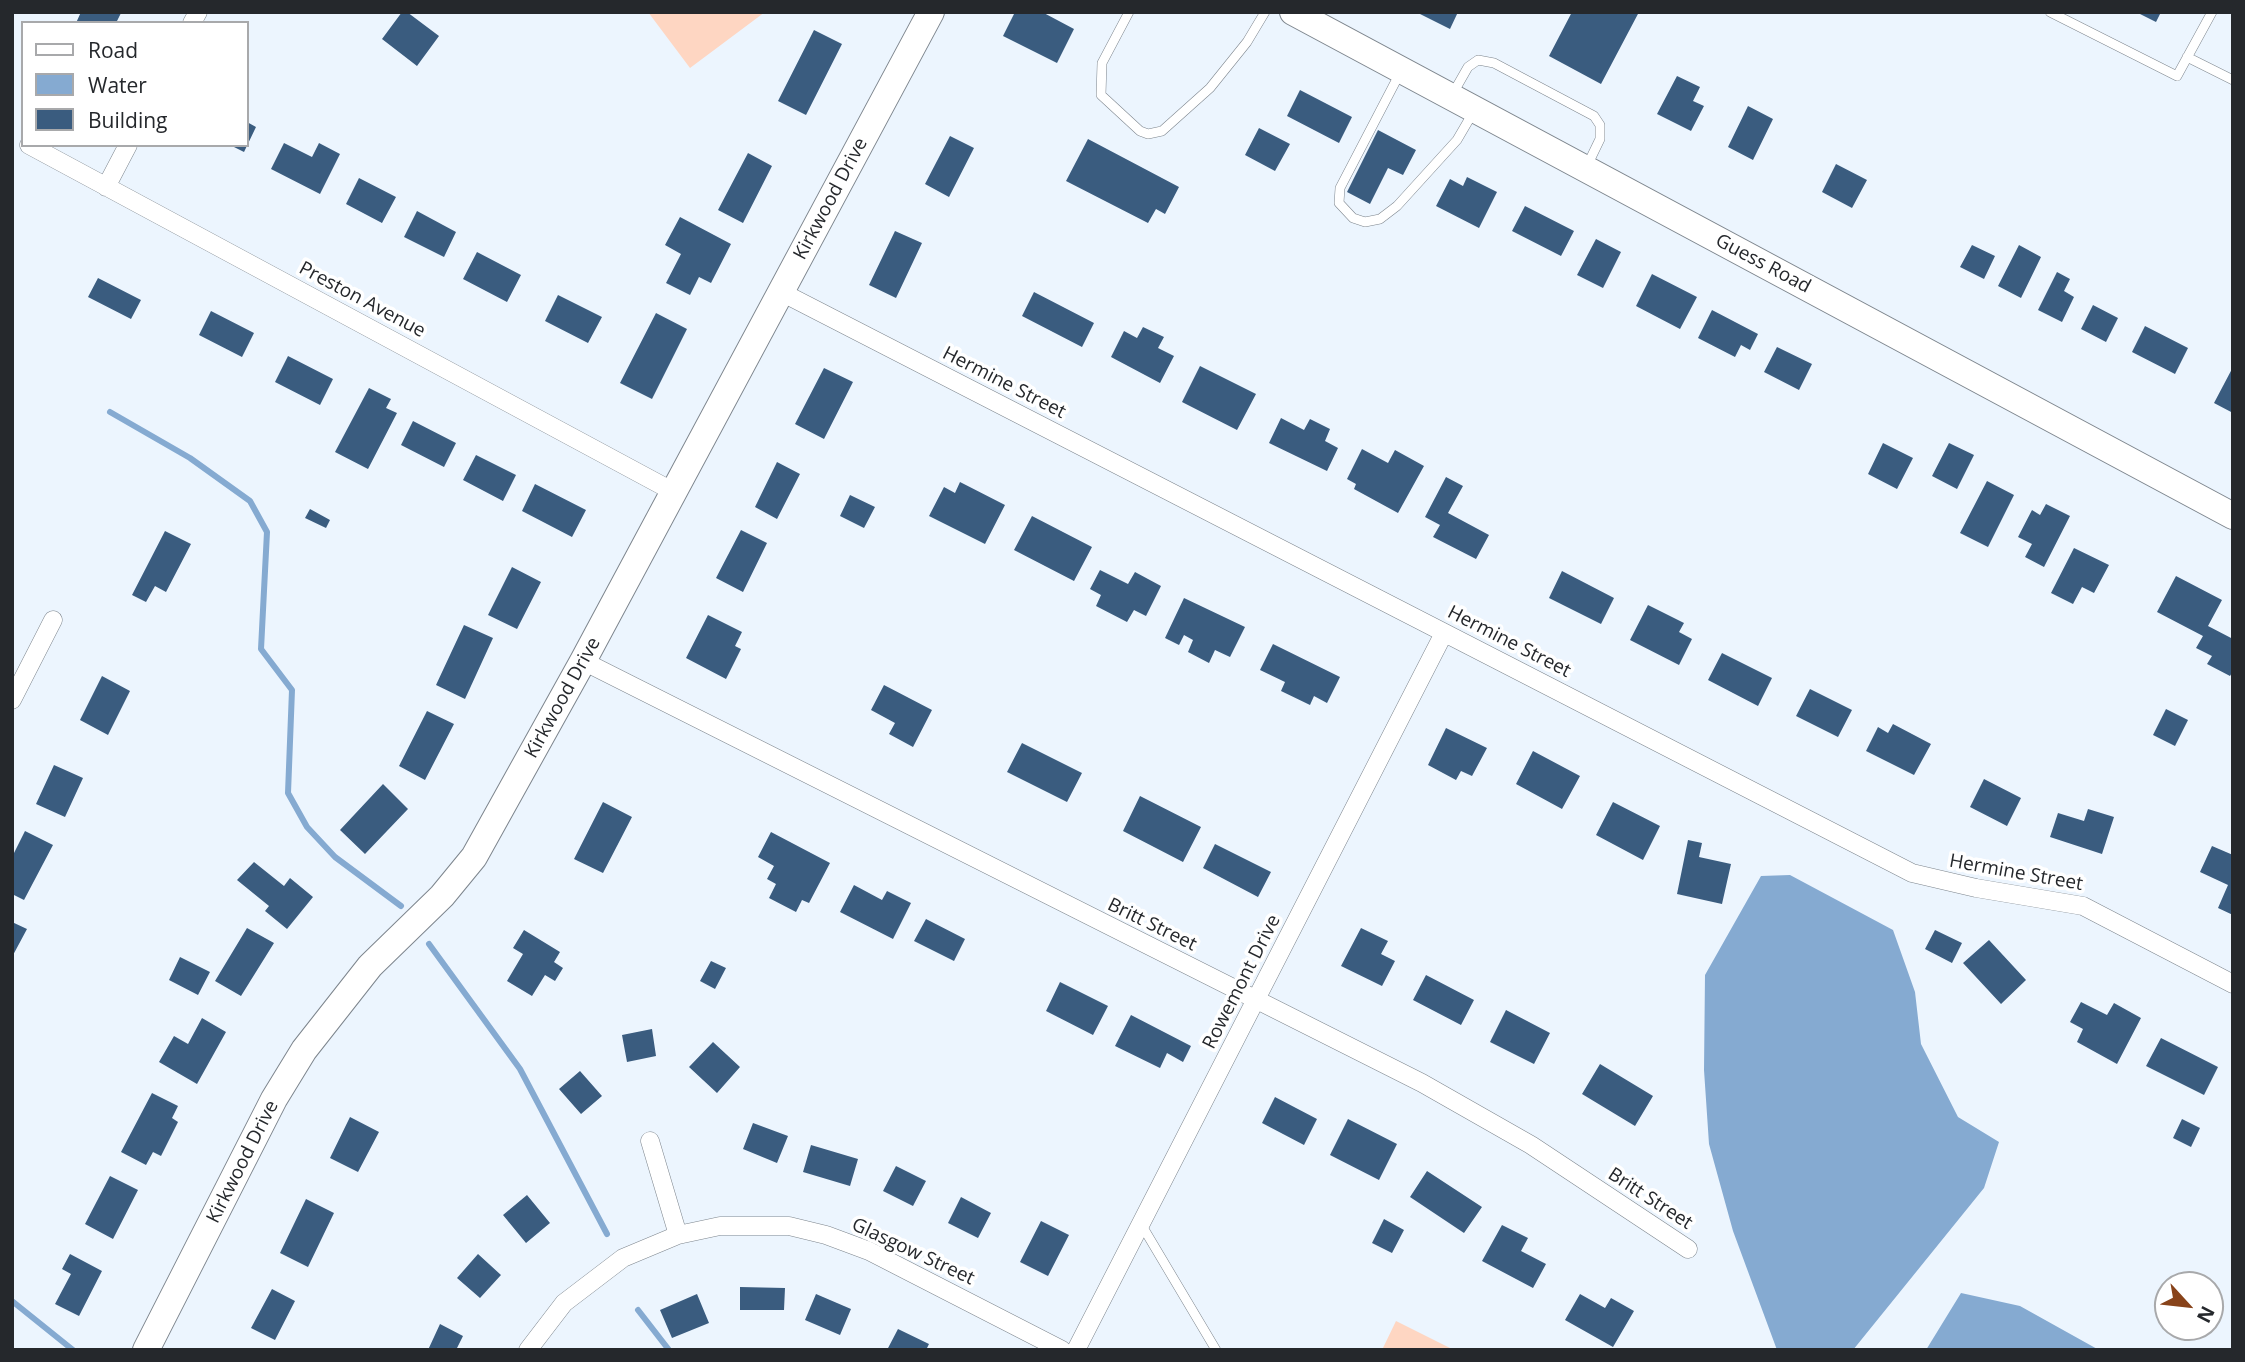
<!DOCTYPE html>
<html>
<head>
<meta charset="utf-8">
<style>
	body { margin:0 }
	#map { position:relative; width:2245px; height:1362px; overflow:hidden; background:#ecf5fe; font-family:"Open Sans",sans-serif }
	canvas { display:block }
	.frame { position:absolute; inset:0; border:14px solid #25282c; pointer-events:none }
	.legend { position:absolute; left:21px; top:21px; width:228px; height:126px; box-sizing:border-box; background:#fff; border:2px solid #a8a9ab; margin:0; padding:9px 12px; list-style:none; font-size:21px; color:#25282c }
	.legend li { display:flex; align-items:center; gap:14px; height:35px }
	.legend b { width:35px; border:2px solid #a8a9ab }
	.north { position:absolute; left:2154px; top:1271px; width:70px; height:70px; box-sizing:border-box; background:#fff; border:2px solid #a8a9ab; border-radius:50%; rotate:117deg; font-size:19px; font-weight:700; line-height:28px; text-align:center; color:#25282c }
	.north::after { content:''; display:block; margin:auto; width:24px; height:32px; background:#88431a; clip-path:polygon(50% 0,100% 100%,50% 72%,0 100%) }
</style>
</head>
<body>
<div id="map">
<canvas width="2245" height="1362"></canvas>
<div class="frame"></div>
<ul class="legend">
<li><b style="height:9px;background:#fff"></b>Road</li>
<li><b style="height:19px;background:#85aad1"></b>Water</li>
<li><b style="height:19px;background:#3a5c7f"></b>Building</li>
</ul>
<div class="north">N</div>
</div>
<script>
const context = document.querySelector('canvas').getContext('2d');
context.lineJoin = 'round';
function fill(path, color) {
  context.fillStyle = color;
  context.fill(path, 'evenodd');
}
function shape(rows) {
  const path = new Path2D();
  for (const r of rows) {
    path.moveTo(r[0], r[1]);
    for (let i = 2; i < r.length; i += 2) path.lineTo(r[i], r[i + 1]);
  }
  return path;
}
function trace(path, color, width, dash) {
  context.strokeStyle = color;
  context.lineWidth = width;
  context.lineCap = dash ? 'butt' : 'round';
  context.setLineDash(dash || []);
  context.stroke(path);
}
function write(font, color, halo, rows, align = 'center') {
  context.font = font + ' "Open Sans",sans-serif';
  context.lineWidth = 7;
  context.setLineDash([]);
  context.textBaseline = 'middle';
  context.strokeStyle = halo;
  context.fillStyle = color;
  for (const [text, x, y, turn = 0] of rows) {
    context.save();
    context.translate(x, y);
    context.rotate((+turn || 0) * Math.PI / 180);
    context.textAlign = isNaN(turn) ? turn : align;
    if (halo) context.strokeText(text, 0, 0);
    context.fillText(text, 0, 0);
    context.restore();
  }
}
fill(shape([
	[648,12,765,12,690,68],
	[1396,1321,1454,1350,1382,1350]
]), '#fed6c2');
fill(shape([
	[1790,875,1893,930,1915,992,1921,1044,1958,1117,1999,1142,1984,1188,1853,1350,1777,1350,1733,1231,1709,1144,1704,1070,1705,975,1761,876],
	[1961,1293,2020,1306,2099,1350,1926,1350]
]), '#85aad1');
trace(shape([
	[110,412,190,458,250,501,267,532,261,649,292,690,288,793,307,827,335,857,401,906],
	[429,944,520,1069,607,1234],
	[12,1301,73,1350],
	[638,1310,669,1350]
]), '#85aad1', 6);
fill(shape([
	[81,12,119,12,121,13,116,23,76,23],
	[402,12,407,12,439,36,417,66,382,39],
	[1015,12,1042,12,1074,29,1057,63,1003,36],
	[1416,12,1458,12,1450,29],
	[1572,12,1639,12,1601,84,1549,56],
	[2136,12,2161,12,2156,22],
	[814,30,842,44,806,115,778,101],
	[1677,76,1700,87,1693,101,1704,106,1691,131,1657,114],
	[1300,90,1352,117,1339,143,1287,116],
	[1748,106,1773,119,1753,160,1728,147],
	[247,122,256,127,244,152,230,145,247,145],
	[1259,128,1290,144,1275,171,1245,155],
	[1378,130,1416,150,1403,175,1388,168,1370,204,1347,192],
	[950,136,974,148,949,197,925,184],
	[1088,139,1179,187,1165,214,1156,209,1148,223,1066,181],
	[284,143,312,157,319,143,340,154,320,194,271,169],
	[748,153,772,166,743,223,718,210],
	[1836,164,1867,180,1852,208,1822,192],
	[1467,177,1497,192,1479,228,1436,206,1450,179,1463,186],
	[359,178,396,197,382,223,346,204],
	[1525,206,1574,231,1561,256,1512,231],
	[417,211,456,232,444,257,404,237],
	[680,217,731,244,711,283,699,277,690,295,666,283,681,254,665,245],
	[895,231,922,243,896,298,869,285],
	[1596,239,1621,252,1603,288,1577,275],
	[1972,245,1995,256,1984,279,1960,267],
	[2019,245,2041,257,2021,298,1998,286],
	[477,252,521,275,507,302,463,279],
	[2057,272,2070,279,2064,291,2074,297,2062,322,2038,310],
	[1652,274,1697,297,1680,329,1636,306],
	[98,278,141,300,131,319,88,297],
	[1034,292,1094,323,1082,347,1022,316],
	[558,295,602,317,588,343,545,321],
	[2093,305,2118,318,2106,342,2081,329],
	[1712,310,1758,334,1750,350,1741,345,1735,357,1698,338],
	[211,311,254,333,242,357,199,335],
	[656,313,687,329,652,399,620,383],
	[2145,326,2188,348,2175,374,2132,352],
	[1143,327,1164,337,1158,348,1174,356,1160,383,1111,357,1124,331,1137,338],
	[1777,347,1812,364,1799,390,1764,372],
	[288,356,333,379,320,405,275,382],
	[1200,366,1256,394,1237,430,1182,402],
	[2233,367,2233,413,2214,403],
	[824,368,853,382,824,439,795,424],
	[369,388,391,399,386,408,397,413,368,469,335,452],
	[1281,418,1304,430,1310,419,1330,429,1325,441,1338,448,1327,471,1269,443],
	[413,421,456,443,444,467,401,445],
	[1883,443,1913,458,1897,489,1868,474],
	[1949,443,1974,455,1957,489,1932,476],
	[1362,449,1388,463,1395,450,1424,466,1398,513,1354,489,1356,484,1347,479],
	[476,455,516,475,503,501,463,480],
	[777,462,800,474,777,519,755,507],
	[1446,477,1463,486,1448,513,1489,535,1476,559,1433,537,1440,525,1425,517],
	[1987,481,2014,495,1988,547,1960,533],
	[960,482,1005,505,985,544,929,516,944,487,955,493],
	[535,484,586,510,572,537,522,511],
	[850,495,875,507,864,528,840,516],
	[2046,504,2070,516,2044,567,2025,557,2032,544,2018,537,2032,510,2040,515],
	[310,509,330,520,326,528,305,518],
	[1032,516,1092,547,1074,581,1014,550],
	[741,530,767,543,743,592,716,578],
	[165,531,191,544,166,592,155,586,146,602,132,595],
	[2074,548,2109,565,2094,593,2082,587,2073,604,2051,593],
	[512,567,541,582,517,629,488,615],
	[1100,570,1128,584,1135,572,1161,586,1146,616,1134,610,1127,622,1096,606,1101,595,1090,589],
	[1562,571,1614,598,1601,624,1549,598],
	[2176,576,2222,600,2208,626,2233,639,2233,671,2230,676,2207,664,2212,656,2196,648,2203,636,2157,612],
	[1184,598,1245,627,1230,657,1215,650,1209,663,1188,652,1193,640,1184,635,1179,645,1165,638],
	[1648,605,1684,623,1679,632,1692,639,1679,665,1630,640],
	[708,615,742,632,735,646,741,649,726,679,686,658],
	[464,625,493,638,465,699,436,685],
	[1273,644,1340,677,1327,703,1314,696,1310,705,1281,691,1285,682,1260,670],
	[1722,653,1772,678,1758,706,1708,680],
	[102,676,130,691,108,735,80,720],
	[884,685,932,710,913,747,889,734,895,723,871,710],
	[1810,689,1852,710,1838,737,1796,716],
	[2166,709,2188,720,2175,746,2153,735],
	[427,711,454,724,425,780,399,766],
	[1893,724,1931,744,1914,775,1866,751,1878,727,1888,733],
	[1446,728,1487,748,1472,776,1461,771,1456,780,1428,765],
	[1022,743,1082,773,1067,802,1007,772],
	[1533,751,1580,776,1562,809,1516,784],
	[54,765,83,778,65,817,36,804],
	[1984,779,2021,798,2007,826,1970,807],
	[383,784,408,809,365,854,340,830],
	[1140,796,1201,827,1183,862,1123,831],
	[603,802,632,817,603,873,574,859],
	[1613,802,1660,826,1643,860,1596,835],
	[2088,809,2114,817,2102,854,2050,837,2058,813,2084,821],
	[25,831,53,845,24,900,12,894,12,857],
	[771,832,830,863,809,903,802,900,796,912,769,898,776,884,767,879,774,866,758,857],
	[1688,840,1702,843,1699,857,1731,864,1722,904,1677,894],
	[1215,844,1271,872,1258,897,1203,868],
	[2212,846,2233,855,2233,915,2218,908,2228,885,2200,872],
	[254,862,284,886,290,878,313,897,287,929,265,911,269,906,237,880],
	[854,885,882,900,887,891,911,903,893,939,840,912],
	[926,919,965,939,954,961,914,941],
	[12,922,27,929,12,957],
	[247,928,274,943,241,996,215,981],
	[1361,928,1388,941,1381,954,1395,961,1382,986,1341,966],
	[524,930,560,952,554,962,563,968,555,981,545,975,532,996,507,981,523,954,513,948],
	[1935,930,1962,943,1952,963,1925,949],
	[1989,940,2026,980,2001,1004,1963,963],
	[180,957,210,972,198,995,169,980],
	[711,961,726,968,715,989,700,981],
	[1426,975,1474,1000,1461,1025,1413,1000],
	[1060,982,1108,1006,1093,1035,1046,1011],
	[2081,1002,2107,1015,2114,1003,2141,1018,2117,1064,2077,1042,2083,1029,2070,1022],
	[1506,1010,1550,1033,1534,1064,1490,1042],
	[1131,1015,1191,1046,1183,1062,1167,1053,1160,1068,1115,1046],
	[202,1018,226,1032,197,1084,159,1062,174,1036,188,1044],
	[652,1029,656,1056,627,1062,622,1035],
	[2161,1038,2218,1067,2204,1095,2146,1066],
	[713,1042,740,1067,717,1093,689,1067],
	[1600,1064,1653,1096,1635,1126,1582,1094],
	[580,1071,602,1096,581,1114,559,1089],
	[152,1093,178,1106,172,1118,178,1122,161,1156,153,1152,146,1165,121,1152],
	[1275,1097,1317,1119,1304,1145,1262,1123],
	[350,1117,379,1132,358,1172,330,1158],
	[1348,1119,1397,1144,1379,1180,1330,1155],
	[2182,1119,2200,1128,2191,1147,2173,1138],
	[753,1123,788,1136,777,1163,743,1149],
	[811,1145,858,1159,850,1186,803,1172],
	[896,1166,926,1181,913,1206,883,1191],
	[1427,1171,1482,1207,1464,1233,1410,1197],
	[110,1176,138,1190,113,1239,85,1224],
	[527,1195,550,1223,526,1243,503,1215],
	[961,1197,991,1213,978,1238,948,1223],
	[306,1199,334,1213,308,1267,280,1253],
	[1384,1219,1404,1230,1392,1253,1372,1243],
	[1041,1221,1069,1235,1048,1276,1020,1262],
	[1502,1225,1528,1238,1521,1251,1546,1264,1533,1288,1482,1261],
	[70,1254,102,1271,79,1316,55,1304,71,1274,62,1269],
	[478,1254,501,1275,480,1298,457,1278],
	[740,1287,785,1288,784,1310,740,1310],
	[272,1289,295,1301,275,1340,251,1328],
	[697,1294,709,1323,672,1338,660,1310],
	[816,1294,851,1309,840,1335,805,1320],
	[1580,1294,1605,1308,1611,1298,1634,1311,1613,1347,1565,1320],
	[440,1324,463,1336,456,1350,428,1350],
	[898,1329,929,1344,926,1350,887,1350]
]), '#3a5c7f');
const lane = shape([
	[1129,12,1102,63,1101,95,1140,131,1148,134,1162,131,1210,88,1247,42,1265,12],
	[2050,12,2177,76,2212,12],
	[2187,57,2233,80],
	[1401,71,1340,188,1339,203,1353,218,1365,222,1380,219,1397,206,1457,140,1474,111],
	[1452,95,1468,67,1478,60,1494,63,1594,116,1600,125,1600,139,1586,168],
	[1141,1224,1216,1350]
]);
const street = shape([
	[192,23,198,12],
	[29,145,674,492],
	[106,187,128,145],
	[781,292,1912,873,1976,888,2083,906,2233,984],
	[583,661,1422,1083,1531,1145,1688,1249],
	[12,700,53,620],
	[650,1141,678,1235],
	[528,1350,564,1303,623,1258,678,1235,720,1226,789,1226,826,1235,869,1251,1062,1350],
	[1076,1350,1444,633]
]);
const secondary = shape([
	[1293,12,2233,516],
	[146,1350,274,1099,304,1050,370,966,442,896,474,857,583,661,931,12]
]);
trace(lane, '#7d858d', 10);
trace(street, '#7d858d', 19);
trace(secondary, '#7d858d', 28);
trace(lane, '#fff', 9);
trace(street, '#fff', 18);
trace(secondary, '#fff', 26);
write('19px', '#25282c', '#fff', [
	["Kirkwood Drive",831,199,-62],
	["Guess Road",1763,264,28],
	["Preston Avenue",362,300,28],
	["Hermine Street",1004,383,27],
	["Hermine Street",1509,642,27],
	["Kirkwood Drive",563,698,-61],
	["Hermine Street",2016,873,10],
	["Britt Street",1152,925,26],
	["Rowemont Drive",1242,982,-63],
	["Kirkwood Drive",243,1162,-63],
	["Britt Street",1650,1199,33],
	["Glasgow Street",913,1252,25]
]);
</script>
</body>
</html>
